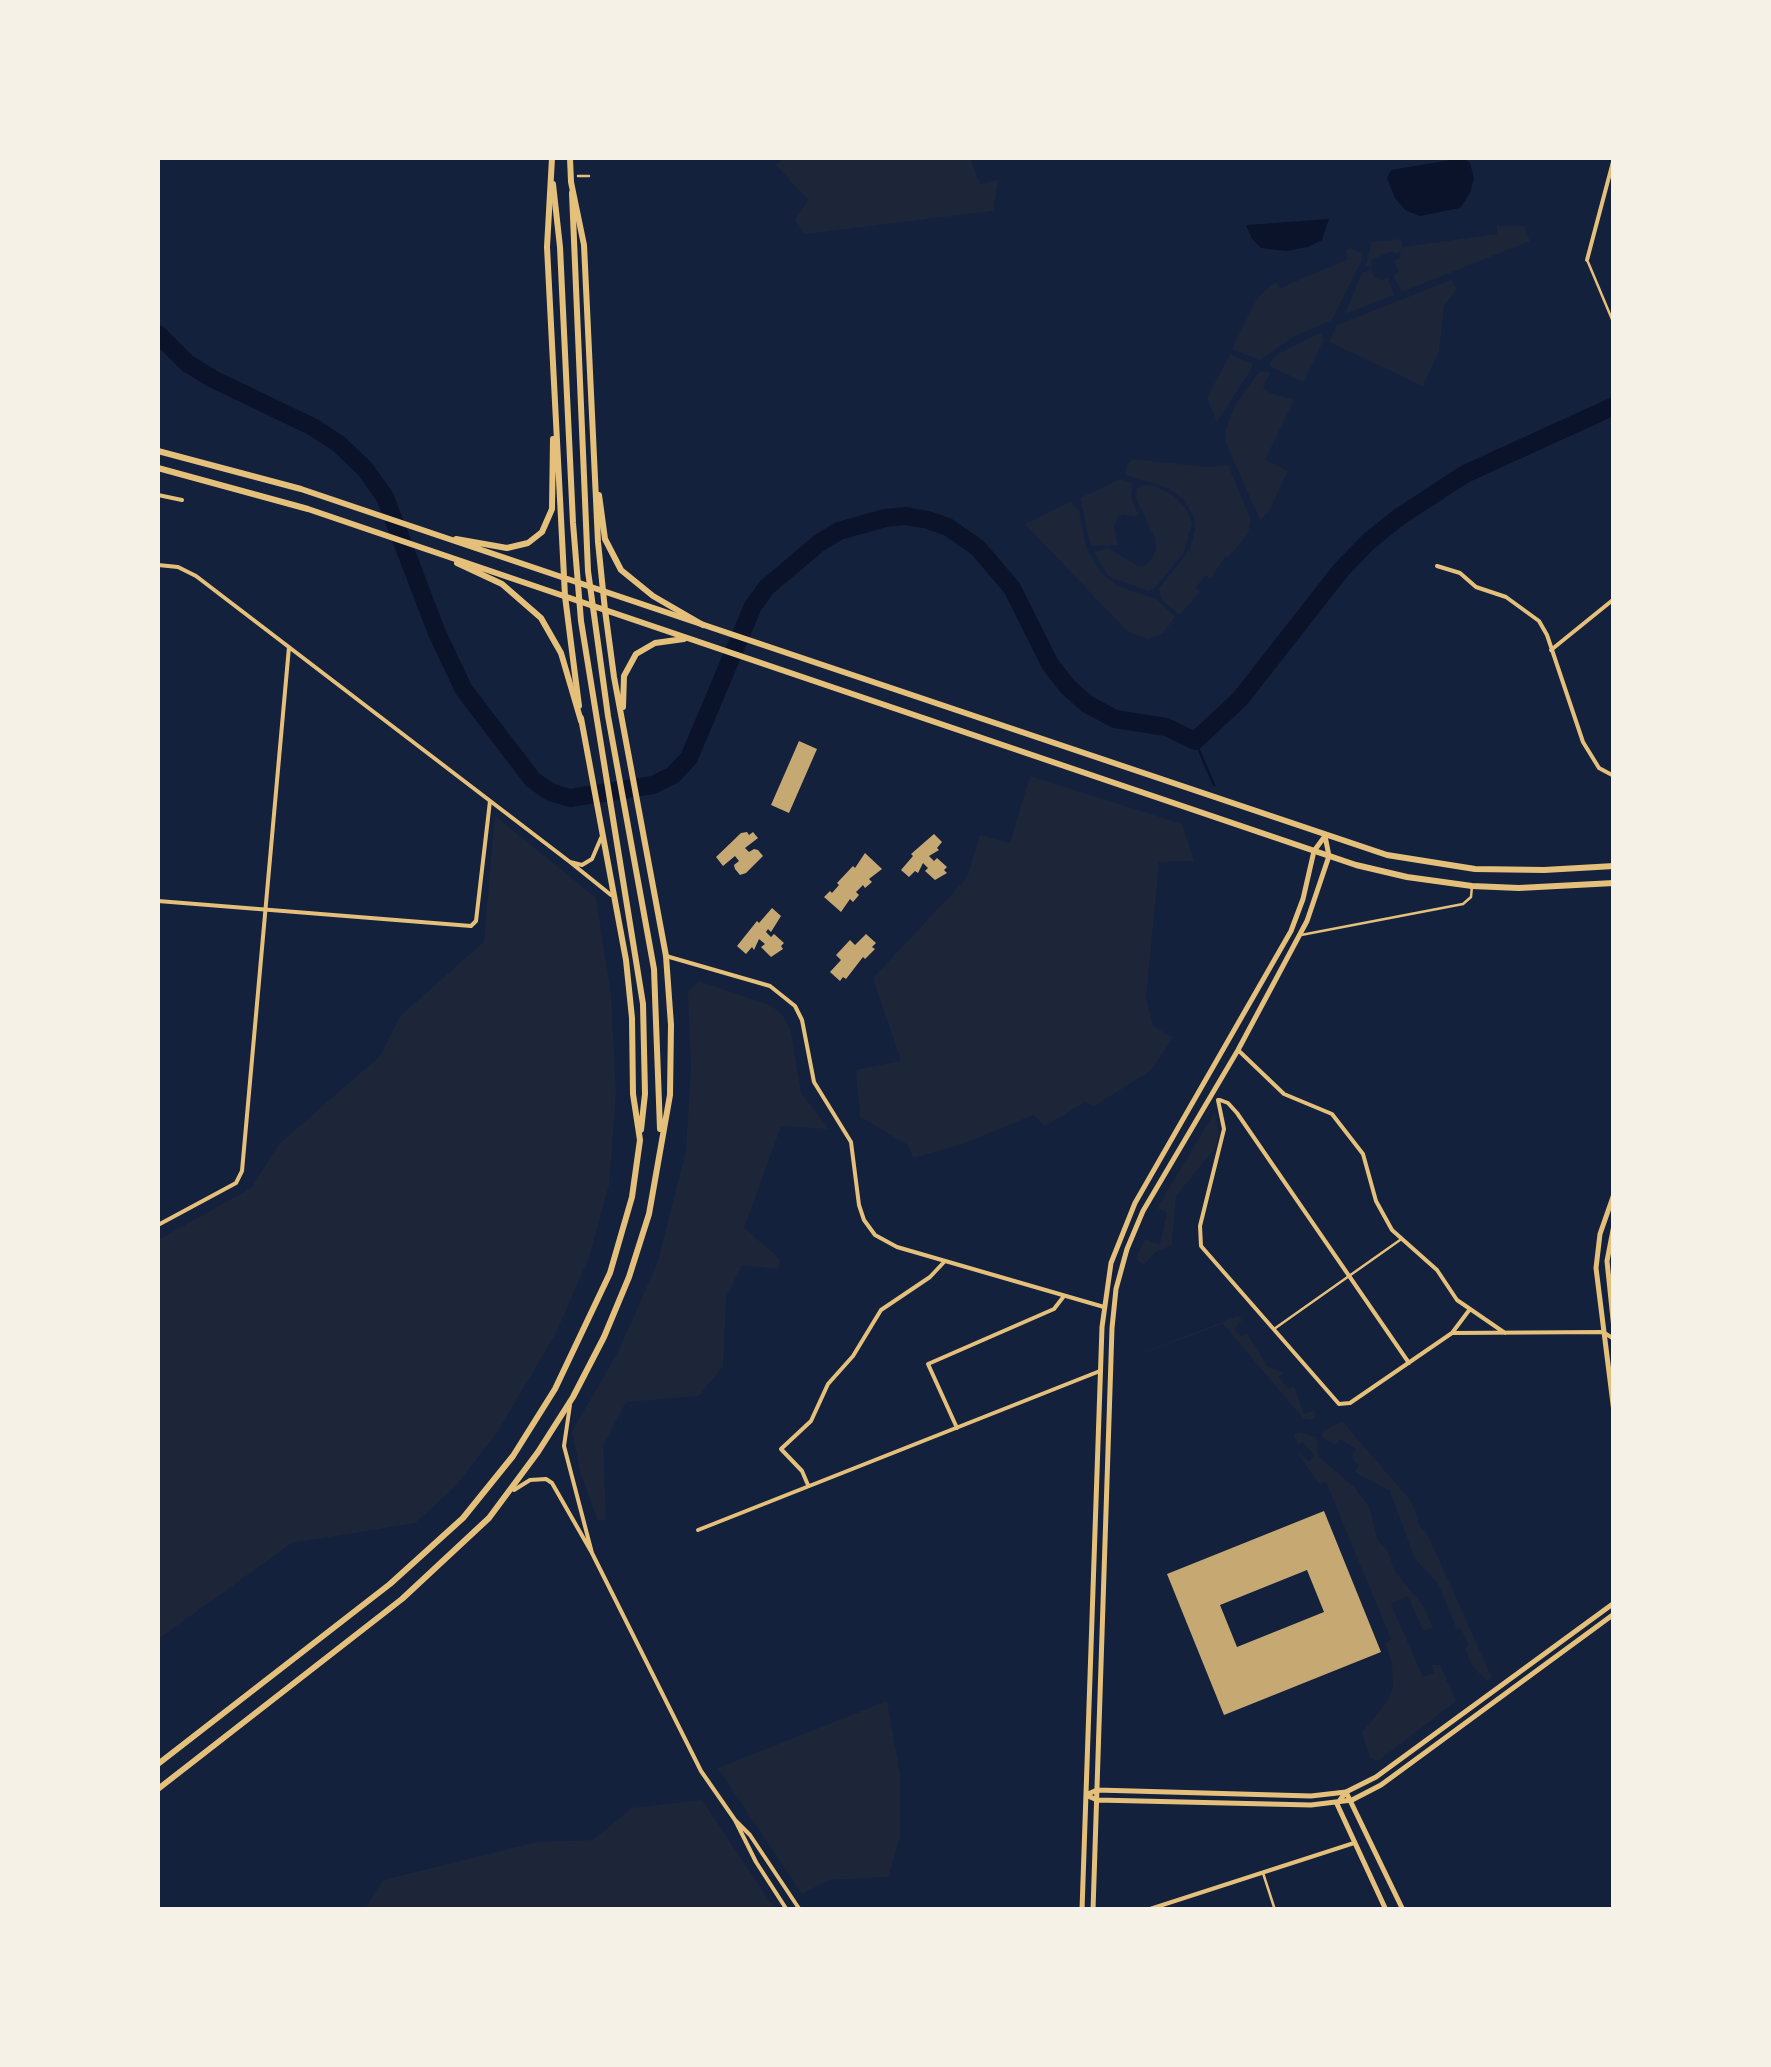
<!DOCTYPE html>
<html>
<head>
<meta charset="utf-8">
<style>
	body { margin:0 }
	#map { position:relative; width:1771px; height:2067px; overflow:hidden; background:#14213d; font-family:Roboto,sans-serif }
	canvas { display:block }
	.frame { position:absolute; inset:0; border:160px solid #f6f1e7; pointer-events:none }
</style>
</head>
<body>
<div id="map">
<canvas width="1771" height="2067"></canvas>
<div class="frame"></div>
</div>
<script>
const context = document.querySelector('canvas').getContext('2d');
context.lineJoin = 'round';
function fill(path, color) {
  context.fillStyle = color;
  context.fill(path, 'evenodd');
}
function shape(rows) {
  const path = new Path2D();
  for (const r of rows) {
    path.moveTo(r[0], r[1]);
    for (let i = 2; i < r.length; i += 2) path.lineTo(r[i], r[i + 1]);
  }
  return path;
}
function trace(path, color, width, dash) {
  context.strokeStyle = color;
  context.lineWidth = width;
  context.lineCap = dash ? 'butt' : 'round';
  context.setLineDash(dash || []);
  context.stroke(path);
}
fill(shape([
	[784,158,970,158,980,184,998,180,993,211,805,234,795,220,808,200,776,165],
	[1497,226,1524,226,1530,241,1402,292,1393,276,1399,272,1394,261,1401,257,1400,252,1394,254,1392,251,1371,260,1373,266,1365,267,1372,242,1401,239,1403,247,1497,234],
	[1351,248,1361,253,1362,260,1332,320,1293,337,1260,360,1232,349,1258,297,1276,282,1280,288,1348,259,1346,250],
	[1371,269,1375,278,1379,277,1381,281,1388,278,1394,295,1345,314,1362,273],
	[1451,280,1457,289,1444,306,1439,351,1423,386,1329,342,1337,325],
	[1320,333,1324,339,1303,382,1270,366,1270,362,1278,354],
	[1230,354,1252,364,1252,368,1217,422,1207,398],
	[1260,371,1270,373,1263,387,1270,393,1294,400,1265,460,1288,471,1268,513,1260,520,1226,443,1225,432,1235,405],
	[1132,459,1207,467,1228,465,1251,520,1248,534,1228,557,1226,556,1211,578,1206,575,1195,588,1200,592,1179,615,1162,600,1159,589,1190,549,1195,530,1194,517,1184,500,1168,488,1126,475,1127,465],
	[1121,479,1133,484,1131,498,1138,514,1134,517,1123,514,1117,517,1114,526,1118,545,1091,546,1080,498],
	[1142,485,1155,486,1174,496,1186,509,1192,523,1184,552,1155,588,1148,591,1108,576,1094,552,1108,548,1138,566,1145,565,1152,559,1156,549,1155,538,1136,498,1137,488],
	[1070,502,1079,511,1086,547,1101,573,1118,586,1156,599,1175,617,1163,633,1148,639,1128,632,1025,524],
	[1030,776,1182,824,1194,861,1159,862,1146,998,1153,1026,1173,1038,1151,1070,1093,1107,1085,1102,1045,1126,1033,1115,963,1144,913,1158,908,1145,860,1117,856,1070,901,1061,873,978,967,878,980,835,1010,843],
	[495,816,596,898,611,996,616,1093,609,1185,589,1257,556,1333,498,1431,455,1487,415,1523,292,1543,158,1639,158,1240,251,1188,279,1144,380,1056,400,1016,484,942],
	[699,981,772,1006,783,1016,791,1032,801,1093,829,1129,781,1126,744,1228,780,1259,779,1269,742,1265,726,1297,723,1366,699,1396,626,1402,603,1446,606,1519,598,1521,581,1475,572,1431,617,1354,657,1264,686,1151,691,1068,688,992],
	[1215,1112,1219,1133,1216,1147,1176,1196,1172,1245,1155,1252,1144,1265,1136,1259,1145,1239,1160,1245,1167,1213,1157,1208],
	[1238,1316,1242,1320,1234,1329,1241,1336,1247,1333,1267,1366,1284,1373,1279,1377,1288,1389,1294,1386,1304,1414,1314,1410,1312,1400,1316,1417,1310,1420,1303,1418,1223,1324,1121,1361],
	[1342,1421,1412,1502,1420,1527,1427,1533,1492,1678,1487,1681,1472,1666,1465,1648,1469,1646,1461,1629,1457,1630,1438,1583,1415,1559,1390,1491,1355,1472,1359,1465,1351,1458,1356,1449,1340,1439,1335,1445,1322,1437,1323,1431],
	[1299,1432,1316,1437,1319,1457,1355,1488,1369,1507,1378,1541,1388,1551,1394,1570,1424,1607,1433,1628,1423,1631,1408,1596,1391,1604,1423,1677,1434,1673,1431,1665,1440,1665,1456,1701,1378,1761,1370,1758,1362,1733,1388,1700,1393,1688,1392,1663,1385,1643,1391,1639,1326,1482,1319,1484,1296,1450,1309,1462,1314,1455,1303,1442,1298,1445,1294,1434],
	[887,1701,900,1775,900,1837,888,1877,829,1880,802,1894,718,1768],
	[702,1800,775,1909,365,1909,383,1880,538,1842,593,1840,632,1808]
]), '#1d2539');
fill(shape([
	[1463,158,1470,163,1474,178,1470,193,1460,208,1420,216,1405,210,1395,198,1387,178,1391,170],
	[1329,219,1322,240,1308,247,1286,251,1261,248,1252,239,1246,225]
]), '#0b132b');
trace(shape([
	[1195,741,1214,785]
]), '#0b132b', 2.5);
trace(shape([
	[158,334,187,363,213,379,313,427,339,444,365,469,385,497,437,633,464,690,533,780,550,792,570,798,653,785,673,775,689,758,753,606,767,587,819,543,839,531,885,518,906,516,928,520,948,527,978,548,1012,588,1050,664,1067,686,1087,704,1115,719,1166,727,1195,741,1240,699,1341,570,1368,542,1399,517,1465,474,1614,406]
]), '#0b132b', 18);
fill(shape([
	[799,741,817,749,789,813,771,805],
	[747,832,749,835,753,832,758,838,745,848,749,852,754,849,758,850,763,856,746,873,740,875,735,869,734,865,739,861,735,856,723,866,716,857,741,833],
	[934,834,942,842,937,848,939,850,929,856,934,861,937,858,947,867,944,870,947,873,935,880,925,871,928,868,923,863,918,873,915,871,909,877,901,870,913,856,911,854],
	[865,853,882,869,869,879,872,882,865,888,863,885,856,892,859,895,853,902,850,899,841,912,824,897,830,891,832,893,839,885,837,883,853,866,855,868],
	[772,908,781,916,771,932,768,929,766,932,771,937,774,934,784,943,781,946,783,949,771,957,761,947,765,944,759,939,754,950,752,947,746,954,737,946,757,921,759,923],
	[866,934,876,943,872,947,875,949,865,959,863,957,846,979,843,977,840,981,830,972,841,960,836,955,850,940,855,945],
	[1324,1511,1381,1652,1224,1715,1167,1574],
	[1307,1570,1324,1612,1237,1647,1220,1605]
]), '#c6a872');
trace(shape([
	[578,176,589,176]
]), '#e5c07b', 2.5);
trace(shape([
	[1588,262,1614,324],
	[1301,935,1463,904,1471,897,1472,886],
	[1274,1329,1400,1240],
	[1263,1873,1275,1910]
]), '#e5c07b', 2.5);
trace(shape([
	[1587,260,1614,158],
	[158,495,182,500],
	[158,565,178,567,196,576,570,862],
	[1437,566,1460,573,1476,587,1506,597,1539,621,1547,635,1583,742,1599,768,1614,776],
	[1551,650,1614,599],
	[601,838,592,859,582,865,570,862,611,895],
	[158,901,471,926,476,921,490,801],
	[666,956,770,986,795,1006,802,1020,814,1082,851,1142,859,1205,864,1220,875,1235,897,1247,1104,1307],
	[1238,1050,1284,1094,1332,1114,1363,1154,1376,1201,1392,1230,1437,1270,1457,1300,1505,1333],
	[1218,1100,1224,1129,1200,1226,1201,1246,1339,1404,1350,1403,1452,1333,1603,1332,1614,1339],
	[1220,1100,1228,1103,1237,1113,1409,1363],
	[158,1225,236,1183,242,1171,289,647],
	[1452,1333,1470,1309],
	[957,1428,928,1364,1054,1309,1064,1296],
	[808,1485,802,1471,781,1449,811,1421,828,1384,853,1356,881,1310,930,1277,945,1261],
	[514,1490,530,1480,546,1479,552,1483,592,1553,564,1446,570,1405],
	[698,1530,1100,1371],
	[592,1553,701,1771,735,1820],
	[787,1910,756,1862,735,1820,750,1835,800,1910],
	[1147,1910,1354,1843]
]), '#e5c07b', 4);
trace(shape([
	[1614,1194,1600,1234,1596,1268,1614,1412],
	[1614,1225,1607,1261,1614,1329],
	[1614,1603,1376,1777,1346,1792,1311,1796,1097,1790,1086,1795,1097,1800,1311,1805,1352,1800,1381,1785,1614,1614],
	[1082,1910,1102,1327,1111,1263,1135,1203,1291,931,1303,899,1314,851,1325,836,1329,856,1307,921,1238,1050,1143,1211,1127,1249,1116,1289,1112,1328,1093,1910],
	[1386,1910,1337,1804,1346,1792,1403,1910]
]), '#e5c07b', 5);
trace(shape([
	[553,184,560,247,573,523,581,621,643,1004,645,1094,641,1130],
	[572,193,588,571,608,716,654,969,660,1129],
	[603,591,1387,855,1475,869,1544,870,1614,866],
	[565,596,579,706],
	[623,707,624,676,636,654,655,643,684,639],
	[158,1764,390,1584,463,1518,513,1456,555,1389,610,1273,632,1197,640,1140,633,1094,632,1018,626,960,581,718],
	[158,1789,402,1599,489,1518,538,1452,573,1397,604,1337,629,1277,649,1214,670,1095,671,1025,666,956,614,677,605,610,1356,865,1407,877,1472,886,1519,888,1614,883]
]), '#e5c07b', 6);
trace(shape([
	[552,158,547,247,565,596],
	[158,451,301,489,603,591],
	[158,468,308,509,605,610,598,542,584,245,571,182,570,158],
	[599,495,605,539,621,570,653,596,703,625],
	[456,539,507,548,528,543,542,532,552,509,553,439],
	[457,563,502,584,541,618,561,653,581,721]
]), '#e5c07b', 6);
</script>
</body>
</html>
